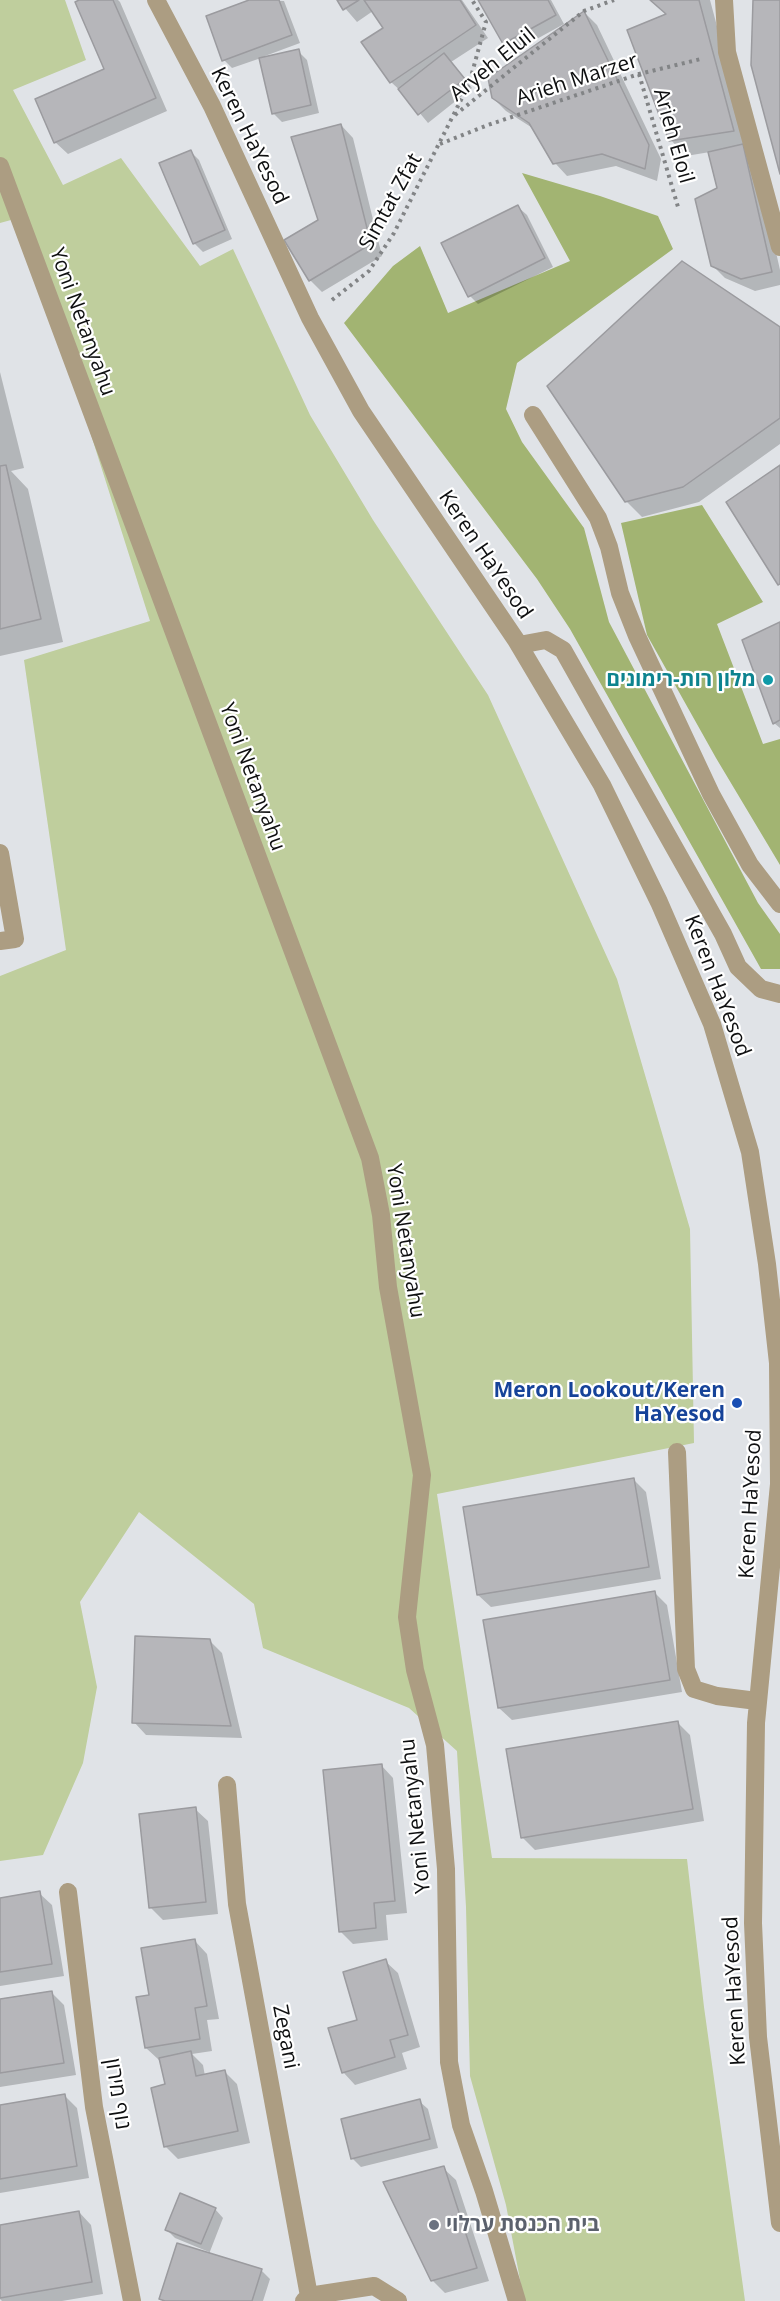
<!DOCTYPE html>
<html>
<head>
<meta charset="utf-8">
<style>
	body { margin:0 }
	canvas { display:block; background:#e0e3e7 }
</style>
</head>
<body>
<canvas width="780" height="2301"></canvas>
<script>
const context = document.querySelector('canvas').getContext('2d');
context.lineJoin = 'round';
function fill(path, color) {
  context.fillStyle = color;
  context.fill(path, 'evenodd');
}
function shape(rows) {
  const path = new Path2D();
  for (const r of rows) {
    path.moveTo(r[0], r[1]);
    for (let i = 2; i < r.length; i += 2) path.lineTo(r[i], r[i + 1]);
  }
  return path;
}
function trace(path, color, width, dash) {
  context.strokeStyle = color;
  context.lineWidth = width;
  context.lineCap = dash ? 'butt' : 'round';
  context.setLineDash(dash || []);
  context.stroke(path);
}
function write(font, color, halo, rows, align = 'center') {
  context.font = font + ' "Open Sans","Noto Sans Hebrew",sans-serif';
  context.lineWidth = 4.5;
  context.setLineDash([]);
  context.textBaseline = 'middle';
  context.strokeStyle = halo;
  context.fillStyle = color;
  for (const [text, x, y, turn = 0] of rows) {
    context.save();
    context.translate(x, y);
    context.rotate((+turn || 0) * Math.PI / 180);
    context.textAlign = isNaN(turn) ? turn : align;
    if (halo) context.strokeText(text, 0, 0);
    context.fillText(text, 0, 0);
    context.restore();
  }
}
fill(shape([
	[0,0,65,0,86,60,13,90,63,185,121,158,200,266,233,249,310,415,373,520,488,695,617,979,690,1229,694,1443,437,1494,492,1858,687,1859,704,2007,745,2301,524,2301,506,2205,470,2076,466,1907,457,1751,409,1708,263,1648,254,1604,139,1512,80,1602,97,1687,83,1763,43,1855,0,1861,0,976,66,950,24,660,150,621,22,217,0,223]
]), '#bfce9d');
fill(shape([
	[522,173,600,196,658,216,673,249,517,363,506,409,522,442,584,528,609,622,758,903,780,934,780,969,761,969,570,629,537,579,344,323,393,266,420,246,448,313,570,261],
	[702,505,763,602,717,624,763,744,780,739,780,865,716,758,647,635,621,523]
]), '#a2b472');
fill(shape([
	[83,0,118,0,120,2,167,111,68,154,55,142,106,70],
	[254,0,284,1,300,43,265,56,266,58,298,51,307,60,319,113,282,122,273,113,261,58,232,68,224,60],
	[338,0,462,0,488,38,451,62,472,88,428,123,404,94,391,82,385,29,373,11,357,22],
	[480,0,551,0,564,24,513,52,504,44],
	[652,0,710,0,749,146,755,158,780,270,780,285,755,291,725,278,712,265,718,189,710,152,686,156,671,140,667,15],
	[584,12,597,25,661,159,657,181,616,166,567,176,555,163,534,129,506,111,493,98],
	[341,125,353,138,382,256,322,292,310,280,320,221],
	[191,152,199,160,232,239,203,252,194,243],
	[518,207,527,215,553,267,478,304,470,296],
	[780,329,780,444,699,502,642,517,626,501],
	[0,372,24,468,11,471,28,489,63,642,0,656],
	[780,623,780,728,774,723],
	[634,1480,646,1492,661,1579,491,1607,478,1595],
	[655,1593,667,1605,682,1692,512,1720,499,1708],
	[209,1640,222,1653,242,1738,146,1735,134,1722],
	[677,1722,690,1735,704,1821,535,1850,522,1837],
	[381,1765,393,1778,407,1913,386,1915,388,1940,353,1944,341,1932],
	[195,1809,208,1821,218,1914,163,1920,151,1908],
	[39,1893,52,1905,64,1976,0,1986,0,1899],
	[195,1941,207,1954,219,2019,207,2020,212,2051,192,2054,203,2065,205,2076,225,2072,237,2084,250,2143,178,2159,165,2146,167,2086,161,2060,159,2060,146,2048,150,1996],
	[385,1961,398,1973,420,2047,402,2053,407,2069,355,2085,343,2072,359,2021],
	[51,1992,64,2005,76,2075,0,2087,0,2001],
	[65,2096,77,2108,89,2178,0,2193,0,2106],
	[419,2101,428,2109,438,2148,361,2167,352,2158],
	[443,2168,456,2180,489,2281,445,2293,432,2280],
	[215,2209,223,2218,209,2254,261,2270,270,2279,263,2301,163,2301,161,2299,209,2252,175,2238,167,2230],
	[79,2212,91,2225,103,2294,62,2301,2,2301,0,2299,0,2226]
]), '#0003');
const building = shape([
	[79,0,113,0,156,98,54,143,35,99,104,69,75,2,79,0],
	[249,0,279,0,292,35,222,61,206,16,249,0],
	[337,0,359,0,343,10,337,0],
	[364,0,460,0,476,25,390,83,361,42,383,28,364,0],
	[478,0,548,0,556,15,503,44,478,0],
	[650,0,699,0,734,131,669,141,627,30,666,14,650,0],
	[753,0,780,0,780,174,751,65,753,0],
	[584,11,649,145,645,169,602,154,553,164,529,123,492,98,488,78,584,11],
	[299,49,311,105,272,114,259,58,299,49],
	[444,53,465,79,418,115,398,89,444,53],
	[341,124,371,244,309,281,284,240,318,220,291,137,341,124],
	[743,144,772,272,741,279,711,266,695,199,717,188,708,152,743,144],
	[191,150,225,230,193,244,159,163,191,150],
	[518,205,545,258,468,297,441,243,518,205],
	[682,261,780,327,780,418,683,487,625,502,547,386,682,261],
	[6,465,41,619,0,629,0,466,6,465],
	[780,465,780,584,778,585,726,502,780,465],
	[780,622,780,720,773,724,742,640,780,622],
	[634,1478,649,1567,477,1595,463,1507,634,1478],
	[655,1591,670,1680,498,1708,483,1620,655,1591],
	[135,1636,210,1639,231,1726,132,1723,135,1636],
	[678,1721,693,1809,521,1838,506,1749,678,1721],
	[382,1764,395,1901,374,1903,376,1928,339,1932,323,1770,382,1764],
	[196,1807,206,1902,149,1908,139,1814,196,1807],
	[40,1891,52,1964,0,1972,0,1898,40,1891],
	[195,1939,207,2006,195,2008,200,2039,145,2048,136,1997,149,1995,141,1948,195,1939],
	[386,1959,408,2035,390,2040,395,2057,342,2073,328,2028,357,2020,343,1972,386,1959],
	[52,1991,64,2063,0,2073,0,1999,52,1991],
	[191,2051,196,2076,225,2070,238,2131,164,2147,151,2088,165,2084,159,2058,191,2051],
	[65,2094,77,2166,0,2179,0,2105,65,2094],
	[420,2099,430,2139,351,2159,341,2119,420,2099],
	[444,2166,477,2268,431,2281,383,2182,444,2166],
	[180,2193,216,2208,201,2244,165,2230,180,2193],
	[79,2211,92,2282,0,2298,0,2225,79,2211],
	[177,2243,262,2269,252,2301,165,2301,159,2299,177,2243]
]);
fill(building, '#b6b6ba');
trace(building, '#9b9b9f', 1.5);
trace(shape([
	[639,74,678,207],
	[455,115,584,11,614,0],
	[440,144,488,125,639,74,701,59],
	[332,300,369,271,394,233,469,84,486,22,472,0]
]), '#828486', 4, [3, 4.5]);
trace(shape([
	[156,0,212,106,310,318,361,411,516,640,602,785,659,902,712,1024,750,1152,767,1264,778,1363,779,1484,756,1723,753,1923,758,2037,780,2223],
	[724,0,727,52,780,247],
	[0,166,370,1158,381,1215,388,1287,422,1475,407,1617,415,1670,435,1745,446,1869,449,2062,461,2125,484,2191,517,2301],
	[533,415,598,518,609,547,620,593,637,636,711,794,750,865,780,904],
	[519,645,546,640,563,650,723,934,738,967,761,989,780,994],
	[0,853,15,939,0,941],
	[677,1452,686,1669,694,1689,717,1696,757,1701],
	[227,1785,237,1904,309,2296],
	[68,1892,94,2107,132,2301],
	[304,2301,309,2296,374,2286,398,2301]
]), '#ac9d82', 18);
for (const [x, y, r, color] of [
	[768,680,6,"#0f9aa8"],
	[737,1403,6,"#1a4fb4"],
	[434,2225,6,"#6b7280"]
]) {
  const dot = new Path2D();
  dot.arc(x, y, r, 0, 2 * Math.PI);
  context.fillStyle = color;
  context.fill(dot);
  trace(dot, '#fff', 2);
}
write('21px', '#0e0f10', '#fff', [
	["Aryeh Eluil",493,65,-39],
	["Arieh Marzer",577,80,-18],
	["Keren HaYesod",249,136,64],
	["Arieh Eloil",673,136,74],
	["Simtat Zfat",391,202,-61],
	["Yoni Netanyahu",82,322,70],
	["Keren HaYesod",485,555,56],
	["Yoni Netanyahu",252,777,70],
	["Keren HaYesod",717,986,69],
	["Yoni Netanyahu",405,1241,81],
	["Keren HaYesod",751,1504,-87],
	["Yoni Netanyahu",416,1816,-96],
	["Keren HaYesod",735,1991,-93],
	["Zegani",285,2037,79],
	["נוף מירון",117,2094,81]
]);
write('bold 21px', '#0d838f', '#fff', [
	["מלון רות-רימונים",756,680]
], 'right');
write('bold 21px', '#164399', '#fff', [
	["Meron Lookout/Keren",725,1391],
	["HaYesod",725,1415]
], 'right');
write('bold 21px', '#5b616d', '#fff', [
	["בית הכנסת ערלוי",446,2225]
], 'left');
</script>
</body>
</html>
